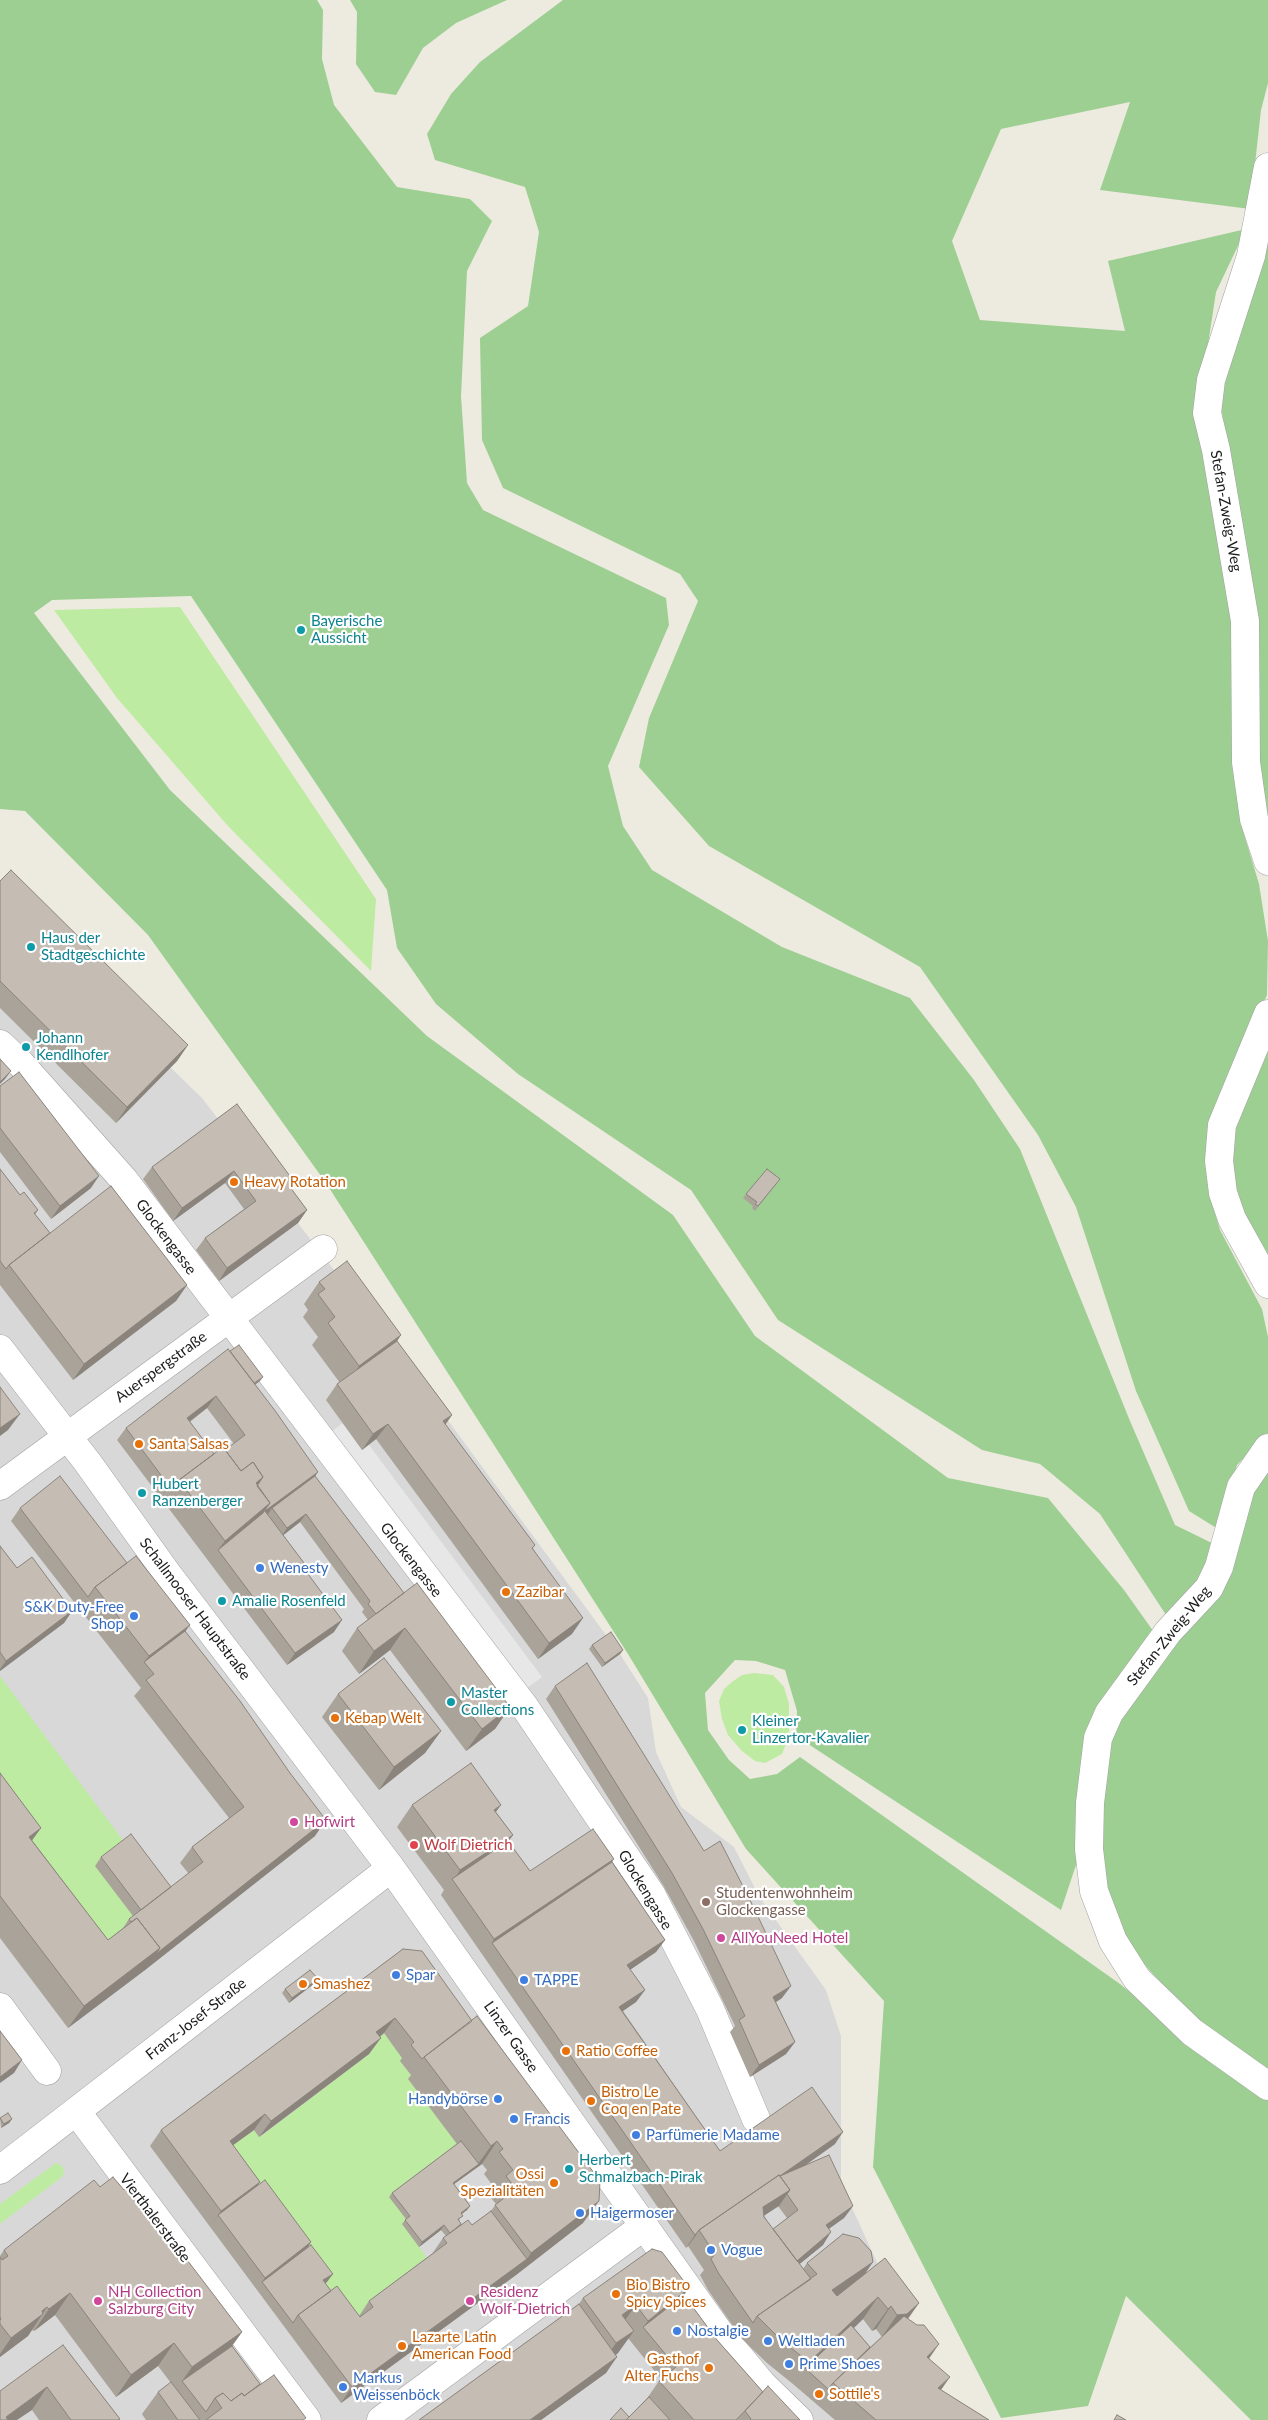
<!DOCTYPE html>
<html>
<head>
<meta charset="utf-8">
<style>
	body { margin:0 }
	canvas { display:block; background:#edeae0 }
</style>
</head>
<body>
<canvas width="1268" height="2420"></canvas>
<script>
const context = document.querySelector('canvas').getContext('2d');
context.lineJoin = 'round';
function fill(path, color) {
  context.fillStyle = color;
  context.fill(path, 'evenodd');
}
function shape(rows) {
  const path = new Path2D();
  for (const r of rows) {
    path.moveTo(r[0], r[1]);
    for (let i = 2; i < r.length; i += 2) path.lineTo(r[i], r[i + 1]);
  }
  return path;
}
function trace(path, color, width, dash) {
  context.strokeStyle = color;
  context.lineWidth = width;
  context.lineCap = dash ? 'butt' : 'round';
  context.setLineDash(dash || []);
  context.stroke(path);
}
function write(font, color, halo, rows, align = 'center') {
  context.font = font + ' Lato,sans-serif';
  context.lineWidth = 4.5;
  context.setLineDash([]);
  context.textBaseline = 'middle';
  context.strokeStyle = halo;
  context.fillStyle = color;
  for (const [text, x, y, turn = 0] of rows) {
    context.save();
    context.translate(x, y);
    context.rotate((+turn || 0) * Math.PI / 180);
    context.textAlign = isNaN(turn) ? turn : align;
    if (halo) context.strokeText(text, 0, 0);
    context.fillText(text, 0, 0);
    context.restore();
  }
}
fill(shape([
	[0,902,202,1098,416,1377,620,1654,648,1698,656,1752,681,1807,734,1847,760,1898,826,1990,841,2036,841,2184,933,2384,954,2420,0,2420]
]), '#d9d8d8');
fill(shape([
	[180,607,376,899,371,971,228,826,117,698,54,610],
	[754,1673,773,1675,784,1687,789,1704,789,1736,782,1754,765,1763,755,1761,742,1751,728,1735,722,1719,719,1701,724,1689,732,1682,742,1675],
	[0,1676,125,1843,137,1921,92,1962,0,1817],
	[384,2033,403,2058,412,2076,409,2079,458,2145,390,2197,407,2220,402,2224,431,2263,349,2333,218,2156,254,2130,260,2137,369,2054,365,2048],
	[56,2163,61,2165,64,2170,63,2176,0,2224,0,2204]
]), '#beeba2');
fill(shape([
	[0,0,317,0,323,10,322,59,334,105,397,187,470,199,492,221,467,271,461,396,467,483,483,510,666,598,669,625,608,766,623,826,652,870,782,947,910,998,974,1080,1020,1149,1130,1421,1175,1525,1218,1546,1203,1583,1168,1618,1100,1514,1040,1464,982,1450,778,1320,691,1190,518,1074,436,1004,397,948,387,890,191,596,52,600,34,613,170,790,427,1036,673,1215,755,1336,948,1478,1048,1498,1124,1590,1156,1635,1098,1718,1082,1847,1061,1910,796,1736,797,1711,785,1670,756,1661,735,1660,705,1693,708,1730,729,1760,750,1779,777,1774,800,1757,1120,1984,1212,2060,1268,2096,1268,2420,1251,2420,1126,2296,1088,2406,1001,2418,873,2167,884,2001,746,1849,628,1654,326,1183,148,935,25,811,0,809],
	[350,0,507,0,456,23,423,48,396,95,375,92,356,64,357,12],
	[563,0,1268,0,1268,83,1261,110,1250,209,1100,190,1130,102,1001,129,952,241,980,320,1125,331,1108,261,1246,229,1216,292,1200,397,1236,623,1237,749,1244,834,1259,884,1268,941,1267,995,1224,1095,1211,1200,1220,1230,1262,1309,1268,1337,1268,1433,1237,1465,1218,1529,1189,1511,1136,1391,1076,1207,1038,1135,920,967,709,846,639,767,649,718,698,601,680,574,503,488,482,440,480,338,528,306,539,232,525,187,435,160,427,134,451,94,480,62],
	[1268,231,1268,831,1254,714,1252,615,1219,392],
	[1268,1027,1268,1265,1232,1194,1231,1124],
	[1268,1464,1268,2074,1184,2008,1122,1940,1099,1858,1102,1774,1116,1718,1169,1648,1250,1489]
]), '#9ecf92');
fill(shape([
	[349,1418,542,1677,523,1691,330,1433]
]), '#e7e7e7');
const minor = shape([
	[1268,167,1251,256,1211,380,1207,413,1216,450,1245,621,1246,762,1254,819,1268,861],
	[1268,1014,1222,1125,1219,1161,1223,1193,1232,1219,1268,1284],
	[0,1044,21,1064,124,1180,524,1706,651,1894,710,2009,756,2119],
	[0,1349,88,1463,166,1572,391,1868,719,2332,762,2384,799,2420],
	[1268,1448,1241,1487,1219,1567,1209,1588,1168,1632,1109,1713,1098,1738,1090,1803,1089,1849,1094,1891,1113,1941,1137,1979,1192,2032,1268,2086],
	[0,1486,323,1249],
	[0,2007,47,2071],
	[76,2111,307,2420],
	[0,2170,391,1868],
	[381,2420,644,2226]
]);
trace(minor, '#a2a2a2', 29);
trace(minor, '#fff', 28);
fill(shape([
	[0,881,188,1045,177,1061,116,1123,0,1008],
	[0,1086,91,1188,51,1219,0,1152],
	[237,1104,291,1189,307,1210,298,1223,219,1281,196,1250,205,1238,244,1209,225,1183,173,1221,143,1179,152,1167],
	[0,1169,20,1195,38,1210,35,1215,50,1233,187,1285,176,1301,73,1380,0,1285],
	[777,1183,755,1211,752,1208,753,1206,743,1198,746,1194],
	[319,1282,401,1335,397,1341,452,1415,445,1424,535,1545,533,1548,572,1634,538,1659,376,1439,362,1450,326,1400,337,1384,340,1383,312,1345,318,1337,303,1317,308,1310,304,1304],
	[260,1381,255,1384,315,1476,404,1593,510,1707,495,1729,466,1751,390,1650,359,1674,342,1651,357,1628,368,1620,362,1612,364,1609,300,1522,283,1535,310,1571,308,1574,334,1632,287,1665,117,1440,126,1428],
	[207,1408,234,1444,225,1450,214,1454,190,1422],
	[20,1508,127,1563,185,1631,315,1836,145,1970,68,2028,0,1938,0,1773,41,1828,32,1840,108,1940,123,1928,129,1919,133,1916,95,1866,101,1857,171,1887,189,1874,180,1863,192,1847,229,1818,134,1696,141,1688,11,1521],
	[0,1546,17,1568,72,1611,64,1623,0,1671],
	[592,1645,623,1650,620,1654,602,1667,589,1649],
	[555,1686,782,1998,776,2002,795,2042,786,2054,750,2077,730,2032,735,2026,694,1941,663,1885,546,1699],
	[338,1694,441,1731,425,1753,379,1790,322,1717],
	[412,1805,496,1812,513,1835,508,1841,530,1871,612,1862,665,1940,656,1952,630,1970,645,1990,636,2002,623,2011,720,2151,835,2144,803,2167,853,2206,844,2218,829,2229,823,2245,799,2264,803,2269,807,2263,873,2262,864,2274,919,2303,908,2319,929,2358,941,2390,989,2420,835,2420,793,2384,767,2363,742,2339,708,2290,700,2275,704,2270,688,2246,686,2248,441,1895,444,1890,397,1827],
	[778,2206,787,2218,773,2229,764,2216],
	[863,2319,872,2331,876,2329,882,2337,870,2347,854,2328],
	[403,1949,583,2223,516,2275,341,2403,150,2146,161,2130],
	[384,2033,402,2058,400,2061,411,2075,408,2079,457,2144,392,2193,389,2197,406,2219,402,2224,419,2247,441,2230,446,2236,443,2238,432,2254,369,2301,359,2316,331,2291,325,2283,327,2282,308,2248,311,2242,257,2186,260,2182,233,2145,254,2130,259,2137,369,2054,380,2037],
	[482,2164,487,2170,484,2174,496,2190,491,2198,496,2204,491,2211,472,2225,460,2225,459,2221,461,2214,467,2210,470,2206,454,2184],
	[318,1979,315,1983,289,2003,282,1993,285,1989],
	[0,2118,12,2119,9,2123,1,2128],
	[100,2187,242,2332,232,2346,260,2384,304,2420,146,2420,142,2414,158,2392,171,2383,158,2366,116,2397,55,2315,34,2331,32,2330,28,2336,0,2357,0,2256,4,2250],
	[684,2295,717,2340,763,2392,800,2420,610,2420,629,2417,648,2397,659,2381,661,2379,628,2338,618,2353,616,2355,606,2373,541,2420,419,2420,579,2304,583,2298],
	[63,2345,120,2419,119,2420,39,2420,32,2410]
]), '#a9a39a');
fill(shape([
	[188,1045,177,1061,116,1123,127,1107],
	[11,1071,5,1079,0,1084,0,1082],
	[234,1171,225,1183,173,1221,182,1208],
	[99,1176,91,1188,51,1219,60,1206],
	[307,1210,298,1223,219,1281,227,1268],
	[187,1285,176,1301,73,1380,84,1364],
	[401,1335,386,1357,344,1388,359,1366],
	[263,1377,260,1381,244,1393,247,1389],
	[216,1396,207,1408,178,1430,187,1418],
	[20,1414,8,1430,0,1436,0,1428],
	[452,1415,441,1431,443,1421],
	[388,1424,376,1439,362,1450,373,1434],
	[318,1472,310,1484,272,1508,266,1517,265,1511],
	[263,1477,251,1496,256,1483],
	[270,1503,255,1525,218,1550,225,1541],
	[306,1514,300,1522,281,1537,287,1528],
	[72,1611,64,1623,0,1671,0,1669,6,1661],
	[583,1618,572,1634,538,1659,549,1643],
	[342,1620,334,1632,287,1665,295,1653],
	[190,1625,174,1647,144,1662,149,1656],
	[405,1628,390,1650,359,1674,374,1651],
	[623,1650,620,1654,602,1667,605,1663],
	[510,1707,495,1729,466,1751,482,1729],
	[441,1731,425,1753,379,1790,394,1767],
	[501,1805,485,1827,494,1810],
	[326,1820,315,1836,145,1970,68,2028,84,2006],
	[41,1828,25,1850,29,1837],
	[513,1835,497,1857,453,1881,460,1870],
	[614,1859,603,1875,492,1943,494,1939],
	[665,1940,656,1952,618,1978,627,1965],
	[318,1979,315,1983,289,2003,292,1998],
	[791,1986,782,1998,764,2010,773,1997],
	[645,1990,636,2002,611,2019,619,2007],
	[395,2018,384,2033,365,2048,376,2032],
	[381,2038,369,2054,259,2137,271,2121],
	[795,2042,786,2054,750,2077,759,2065],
	[22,2060,14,2073,0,2083,0,2077],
	[265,2114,254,2130,218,2156,230,2141],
	[12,2119,9,2123,1,2128,4,2124],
	[843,2132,835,2144,780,2183,779,2177],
	[497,2141,482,2164,450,2187,453,2183,478,2164,491,2146],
	[260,2182,249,2198,218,2215,210,2227,221,2211],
	[790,2190,779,2206,752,2223,763,2207],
	[599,2201,583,2223,516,2275,341,2403,352,2387,527,2259,531,2253],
	[470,2206,467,2210,458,2217,461,2213],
	[853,2206,844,2218,817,2237,826,2225],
	[444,2225,441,2230,419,2247,422,2242],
	[831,2232,823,2245,785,2276,793,2264],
	[697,2234,688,2246,686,2248,695,2235],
	[311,2242,303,2255,262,2282,265,2278],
	[873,2262,858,2284,817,2312,832,2290],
	[333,2274,327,2282,317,2289,323,2280],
	[689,2288,673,2311,643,2327,648,2321],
	[70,2293,55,2315,34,2331,49,2309],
	[878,2297,863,2319,808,2371,805,2368,809,2362],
	[919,2303,903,2325,882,2337,897,2315],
	[636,2305,620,2327,622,2315],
	[891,2306,876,2329,872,2331,888,2309],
	[47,2307,28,2336,0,2357,0,2354,11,2338],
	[634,2331,618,2353,601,2365,616,2343],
	[242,2332,226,2354,182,2381,192,2367],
	[174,2343,158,2366,116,2397,131,2375],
	[939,2344,924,2366,927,2357],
	[617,2357,606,2373,541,2420,530,2420],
	[950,2377,934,2400,938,2388],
	[47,2387,32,2410,17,2420,4,2420,6,2417]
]), '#8a847d');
const building = shape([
	[11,870,188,1045,127,1107,0,981,0,881,11,870],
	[0,1059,11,1071,0,1082,0,1059],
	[19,1072,99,1176,60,1206,0,1128,0,1086,19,1072],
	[237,1104,295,1183,290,1187,307,1210,227,1268,205,1238,256,1201,234,1171,182,1208,152,1167,237,1104],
	[0,1169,20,1195,24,1192,38,1210,34,1213,50,1233,9,1265,6,1269,0,1261,0,1169],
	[767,1169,780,1179,758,1206,755,1204,757,1202,746,1194,767,1169],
	[111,1186,187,1285,84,1364,9,1265,111,1186],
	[347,1261,401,1335,359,1366,328,1323,335,1317,318,1294,325,1289,319,1282,347,1261],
	[397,1341,452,1415,443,1421,535,1545,532,1548,583,1618,549,1643,388,1424,373,1434,337,1384,397,1341],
	[239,1345,263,1377,254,1383,230,1351,239,1345],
	[228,1349,276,1412,318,1472,265,1511,310,1571,308,1574,342,1620,295,1653,218,1550,263,1513,270,1503,257,1486,263,1477,253,1462,241,1471,225,1450,245,1435,216,1396,187,1418,214,1454,179,1480,172,1490,126,1428,228,1349],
	[0,1387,20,1414,0,1428,0,1387],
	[223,1447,241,1471,253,1462,263,1477,256,1483,270,1503,225,1541,179,1480,223,1447],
	[60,1476,127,1563,95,1587,88,1597,20,1508,60,1476],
	[315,1476,404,1593,376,1614,368,1604,370,1601,306,1514,287,1528,272,1508,315,1476],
	[0,1546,17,1568,32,1557,72,1611,6,1661,0,1652,0,1546],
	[136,1556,190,1625,149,1656,95,1587,136,1556],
	[417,1583,510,1707,482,1729,405,1628,374,1651,357,1628,417,1583],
	[185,1631,240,1701,290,1773,326,1820,156,1954,160,1948,137,1918,131,1922,129,1919,203,1862,192,1847,244,1807,146,1680,154,1674,144,1662,185,1631],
	[611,1632,623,1650,605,1663,592,1645,611,1632],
	[384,1658,441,1731,394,1767,338,1694,384,1658],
	[587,1663,704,1851,720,1841,753,1906,791,1986,773,1997,795,2042,759,2065,739,2020,745,2016,703,1929,672,1873,555,1686,587,1663],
	[471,1763,501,1805,494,1810,513,1835,460,1870,412,1805,471,1763],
	[0,1773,41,1828,29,1837,108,1940,137,1918,160,1948,84,2006,0,1896,0,1773],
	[593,1829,614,1859,494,1939,452,1879,508,1841,530,1871,593,1829],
	[131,1834,171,1887,141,1910,101,1857,131,1834],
	[612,1862,665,1940,627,1965,645,1990,619,2007,720,2151,812,2087,843,2132,780,2176,779,2175,699,2230,695,2235,492,1943,612,1862],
	[403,1949,422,1951,472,2021,424,2057,422,2059,411,2045,414,2042,395,2018,376,2032,381,2038,271,2121,265,2114,230,2141,260,2182,221,2211,161,2130,403,1949],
	[310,1970,318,1979,292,1998,285,1989,310,1970],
	[477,2016,600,2181,599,2201,531,2253,495,2205,516,2189,506,2176,513,2170,499,2152,503,2149,497,2141,491,2146,424,2057,477,2016],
	[0,2031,22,2060,0,2077,0,2031],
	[8,2113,12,2119,4,2124,0,2118,8,2113],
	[461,2141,479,2164,453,2183,470,2206,461,2213,463,2216,458,2219,461,2224,450,2233,444,2225,422,2242,405,2220,410,2216,392,2193,461,2141],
	[829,2155,853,2206,826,2225,831,2232,797,2261,773,2229,798,2210,787,2194,790,2190,780,2176,829,2155],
	[779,2175,790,2190,763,2207,764,2217,811,2279,757,2316,753,2323,719,2274,711,2259,715,2254,699,2230,779,2175],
	[113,2177,124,2190,130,2185,242,2332,192,2367,174,2343,131,2375,70,2293,49,2309,47,2307,42,2311,43,2314,11,2338,0,2324,0,2320,1,2319,0,2317,0,2257,2,2260,8,2256,4,2250,94,2180,100,2187,113,2177],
	[265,2180,311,2242,265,2278,218,2215,265,2180],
	[491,2211,527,2259,352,2387,298,2315,337,2286,360,2317,373,2307,369,2301,447,2243,443,2238,468,2220,472,2225,491,2211],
	[843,2234,859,2238,871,2251,873,2262,832,2290,837,2296,885,2258,919,2303,907,2314,897,2315,891,2306,888,2309,878,2297,809,2362,782,2341,757,2316,817,2274,807,2263,843,2234],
	[311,2245,333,2274,323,2280,331,2291,298,2315,293,2323,262,2282,311,2245],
	[652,2249,662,2252,689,2288,648,2321,636,2305,622,2315,634,2331,616,2343,583,2298,652,2249],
	[684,2295,717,2340,763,2392,736,2420,694,2420,659,2381,676,2367,643,2327,684,2295],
	[579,2304,617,2357,530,2420,419,2420,579,2304],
	[904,2316,917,2325,924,2325,939,2344,927,2357,950,2377,938,2388,989,2420,876,2420,833,2383,904,2316],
	[851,2325,870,2347,833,2383,828,2389,805,2368,851,2325],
	[63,2345,120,2419,118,2420,71,2420,47,2387,6,2417,8,2420,0,2420,0,2391,63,2345],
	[232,2346,260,2384,244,2396,242,2393,231,2401,223,2393,215,2398,206,2412,182,2381,232,2346],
	[274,2375,306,2418,303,2420,206,2420,222,2408,215,2398,223,2393,231,2401,242,2393,244,2396,274,2375],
	[171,2382,200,2420,178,2420,158,2392,171,2382],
	[768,2386,800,2420,750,2420,751,2419,745,2411,768,2386],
	[649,2397,670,2420,626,2420,649,2397],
	[621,2408,629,2417,626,2420,610,2420,621,2408],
	[1117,2415,1126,2420,1114,2420,1117,2415]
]);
fill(building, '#c5bdb3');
trace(building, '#8a847d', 1);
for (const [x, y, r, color] of [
	[301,630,5,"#0f9aa8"],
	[31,947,5,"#0f9aa8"],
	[26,1047,5,"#0f9aa8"],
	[234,1182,5,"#e8710a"],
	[139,1444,5,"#e8710a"],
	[142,1493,5,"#0f9aa8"],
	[260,1568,5,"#3f7fe0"],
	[506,1592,5,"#e8710a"],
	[222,1601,5,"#0f9aa8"],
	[134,1616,5,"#3f7fe0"],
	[451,1702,5,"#0f9aa8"],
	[335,1718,5,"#e8710a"],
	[742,1730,5,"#0f9aa8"],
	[294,1822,5,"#d1479c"],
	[414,1845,5,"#e0444e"],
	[706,1902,5,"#8d6e63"],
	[721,1938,5,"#d1479c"],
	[396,1975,5,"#3f7fe0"],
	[524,1980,5,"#3f7fe0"],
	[303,1984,5,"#e8710a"],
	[566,2051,5,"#e8710a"],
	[498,2099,5,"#3f7fe0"],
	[591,2101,5,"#e8710a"],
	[514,2119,5,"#3f7fe0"],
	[636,2135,5,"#3f7fe0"],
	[569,2169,5,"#0f9aa8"],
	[554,2183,5,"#e8710a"],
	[580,2213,5,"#3f7fe0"],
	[711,2250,5,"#3f7fe0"],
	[616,2294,5,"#e8710a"],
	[98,2301,5,"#d1479c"],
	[470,2301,5,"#d1479c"],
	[677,2331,5,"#3f7fe0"],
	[768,2341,5,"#3f7fe0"],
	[402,2346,5,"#e8710a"],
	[789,2364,5,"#3f7fe0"],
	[709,2368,5,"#e8710a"],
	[343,2387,5,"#3f7fe0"],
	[819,2394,5,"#e8710a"]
]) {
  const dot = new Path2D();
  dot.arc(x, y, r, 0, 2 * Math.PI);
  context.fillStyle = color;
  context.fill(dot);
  trace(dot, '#fff', 2);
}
write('15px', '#1b1b1b', '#fff', [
	["Stefan-Zweig-Weg",1226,511,80],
	["Glockengasse",166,1237,53],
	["Auerspergstraße",161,1367,-36],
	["Glockengasse",411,1560,52],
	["Schallmooser Hauptstraße",195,1609,53],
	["Stefan-Zweig-Weg",1169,1636,-51],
	["Glockengasse",645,1890,59],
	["Franz-Josef-Straße",196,2019,-38],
	["Linzer Gasse",511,2037,55],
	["Vierthalerstraße",155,2218,53]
]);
write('15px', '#0d838f', '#fff', [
	["Bayerische",311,621],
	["Aussicht",311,638],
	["Haus der",41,938],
	["Stadtgeschichte",41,955],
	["Johann",36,1038],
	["Kendlhofer",36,1055],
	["Hubert",152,1484],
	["Ranzenberger",152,1501],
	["Amalie Rosenfeld",232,1601],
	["Master",461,1693],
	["Collections",461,1710],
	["Kleiner",752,1721],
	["Linzertor-Kavalier",752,1738],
	["Herbert",579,2160],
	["Schmalzbach-Pirak",579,2177]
], 'left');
write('15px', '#c56008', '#fff', [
	["Heavy Rotation",244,1182],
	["Santa Salsas",149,1444],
	["Zazibar",516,1592],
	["Kebap Welt",345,1718],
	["Smashez",313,1984],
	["Ratio Coffee",576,2051],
	["Bistro Le",601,2092],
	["Coq en Pate",601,2109],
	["Ossi",544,2174,"right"],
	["Spezialitäten",544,2191,"right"],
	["Bio Bistro",626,2285],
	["Spicy Spices",626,2302],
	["Lazarte Latin",412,2337],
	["American Food",412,2354],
	["Gasthof",699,2359,"right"],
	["Alter Fuchs",699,2376,"right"],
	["Sottile's",829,2394]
], 'left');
write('15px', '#366cbe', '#fff', [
	["Wenesty",270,1568],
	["S&K Duty-Free",124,1607,"right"],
	["Shop",124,1624,"right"],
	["Spar",406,1975],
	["TAPPE",534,1980],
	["Handybörse",488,2099,"right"],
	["Francis",524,2119],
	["Parfümerie Madame",646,2135],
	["Haigermoser",590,2213],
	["Vogue",721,2250],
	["Nostalgie",687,2331],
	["Weltladen",778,2341],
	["Prime Shoes",799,2364],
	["Markus",353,2378],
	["Weissenböck",353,2395]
], 'left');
write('15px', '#b23c85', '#fff', [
	["Hofwirt",304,1822],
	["AllYouNeed Hotel",731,1938],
	["NH Collection",108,2292],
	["Salzburg City",108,2309],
	["Residenz",480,2292],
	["Wolf-Dietrich",480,2309]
], 'left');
write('15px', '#be3a42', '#fff', [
	["Wolf Dietrich",424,1845]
], 'left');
write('15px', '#785e54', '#fff', [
	["Studentenwohnheim",716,1893],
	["Glockengasse",716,1910]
], 'left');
</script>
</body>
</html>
